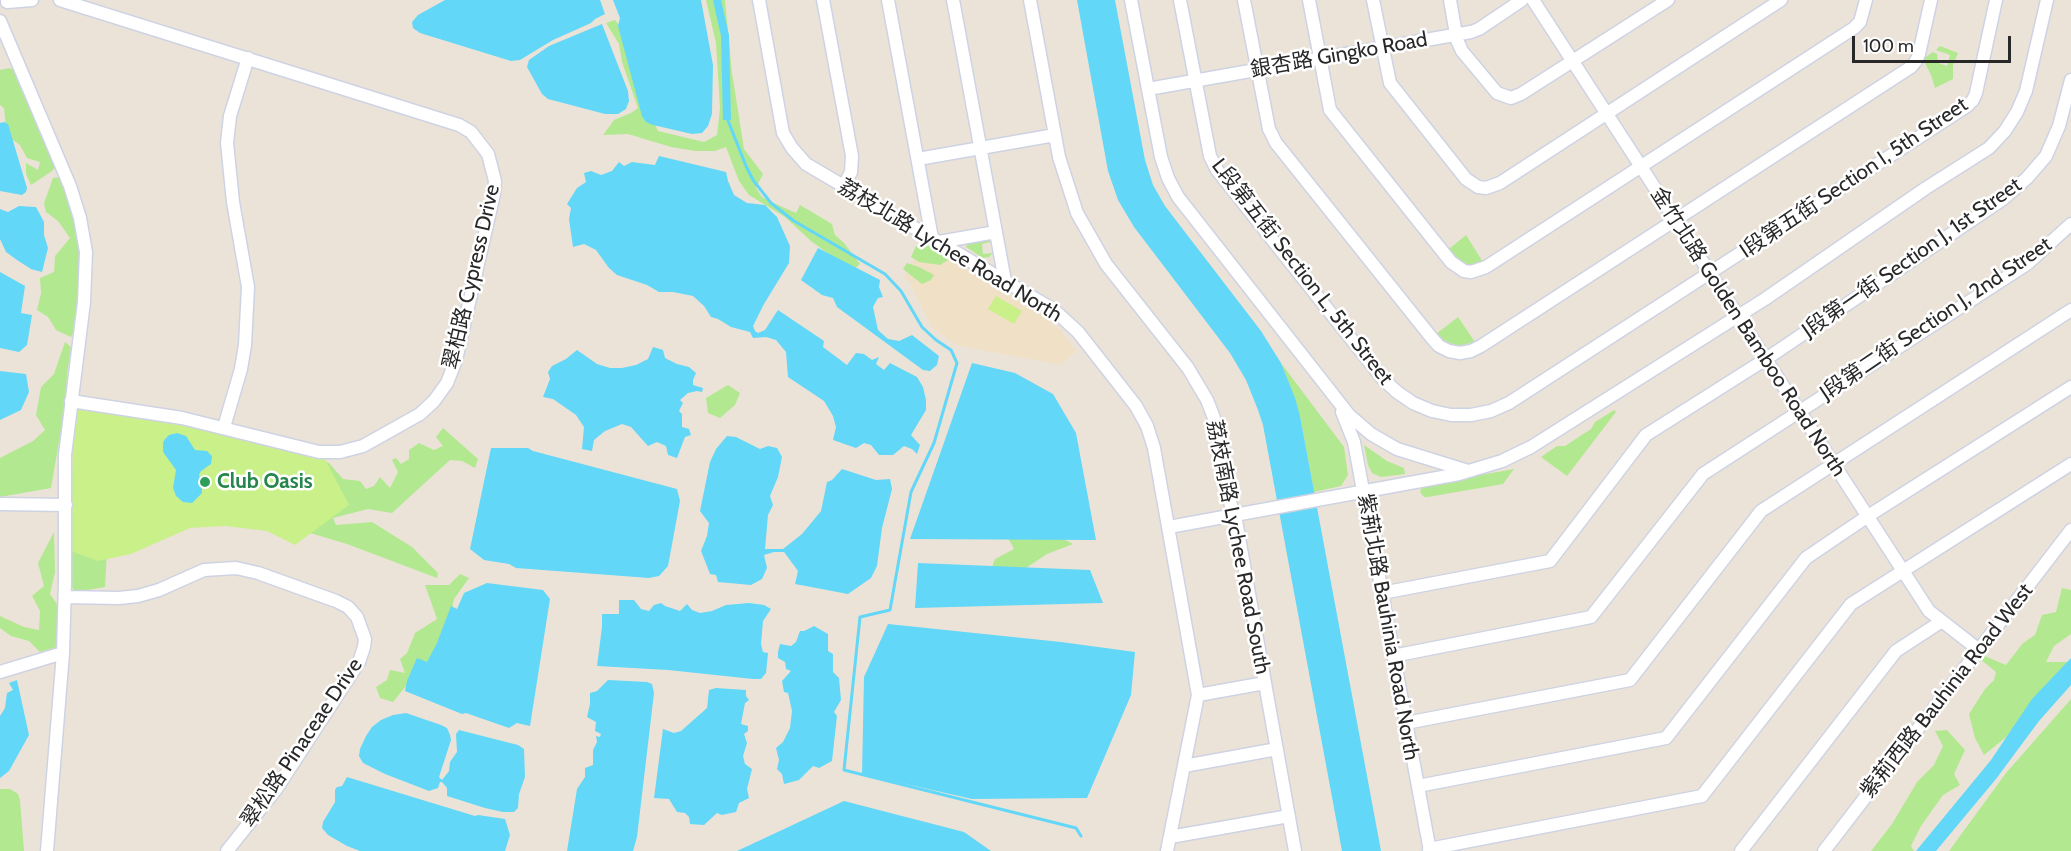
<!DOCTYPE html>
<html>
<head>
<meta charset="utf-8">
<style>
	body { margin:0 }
	#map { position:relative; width:2071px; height:851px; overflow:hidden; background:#ece3d8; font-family:Cabin,sans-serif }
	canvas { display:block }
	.scale { position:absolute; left:1852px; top:36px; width:159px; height:27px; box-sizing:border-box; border:3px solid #282828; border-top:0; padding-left:8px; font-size:18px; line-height:21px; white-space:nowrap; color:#282828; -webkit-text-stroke:4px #fff; paint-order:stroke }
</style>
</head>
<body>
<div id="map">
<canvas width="2071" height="851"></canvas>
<div class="scale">100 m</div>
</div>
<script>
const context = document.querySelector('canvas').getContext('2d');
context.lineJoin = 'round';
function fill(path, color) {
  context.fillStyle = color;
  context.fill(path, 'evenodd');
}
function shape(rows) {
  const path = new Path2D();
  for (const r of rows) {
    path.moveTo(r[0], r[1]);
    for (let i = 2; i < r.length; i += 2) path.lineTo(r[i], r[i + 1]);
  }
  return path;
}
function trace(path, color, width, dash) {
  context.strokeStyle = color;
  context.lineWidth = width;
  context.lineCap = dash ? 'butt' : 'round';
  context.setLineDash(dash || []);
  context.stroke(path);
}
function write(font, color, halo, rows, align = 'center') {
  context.font = font + ' Cabin,"Noto Sans TC",sans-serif';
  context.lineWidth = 5;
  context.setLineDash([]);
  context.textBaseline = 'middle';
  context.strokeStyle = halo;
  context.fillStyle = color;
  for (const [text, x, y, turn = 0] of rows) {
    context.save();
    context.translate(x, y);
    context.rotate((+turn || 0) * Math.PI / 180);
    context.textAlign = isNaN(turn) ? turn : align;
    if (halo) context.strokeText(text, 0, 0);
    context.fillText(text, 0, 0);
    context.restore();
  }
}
fill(shape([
	[922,244,1033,308,1060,330,1076,351,1061,365,956,345,932,327,909,281,904,278]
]), '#efe0c6');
fill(shape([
	[706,0,725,0,732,73,744,149,763,174,756,188,762,197,769,201,796,213,800,205,832,224,835,235,844,243,860,264,852,271,811,241,785,217,749,195,739,181,726,147,715,151,696,151,671,147,628,134,603,135,614,120,631,113,638,108,622,62,619,44,606,23,615,20,626,33,651,116,658,131,704,142,717,135,720,108,716,43],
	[1940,46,1958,53,1953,65,1953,79,1935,88,1931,75,1923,59,1933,52,1937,54,1938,63,1947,66,1950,55,1936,50],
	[9,68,23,73,61,160,52,171,31,185,26,174,26,163,38,170,40,162,27,158,20,145,7,136,4,108,0,105,0,70],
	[60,177,77,225,84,283,74,332,71,337,56,330,48,317,37,310,41,293,40,278,54,272,55,256,70,238,58,221,46,212,44,203,53,178],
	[1466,235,1483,262,1477,265,1466,265,1461,262,1449,249],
	[988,240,991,242,982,244,983,254,993,253,989,257,983,258,966,247,968,243],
	[916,246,931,246,948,260,940,265,919,262,911,257],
	[907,263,919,267,934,275,931,280,922,284,903,269],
	[1458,317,1475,342,1458,346,1442,340,1436,334],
	[65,342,71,347,67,374,66,402,51,488,0,497,0,458,33,441,45,430,36,415,41,387,54,374],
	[1281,363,1344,447,1348,475,1341,486,1314,492,1300,416],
	[728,385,740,393,735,405,720,418,708,413,706,398],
	[1614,410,1616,412,1567,476,1541,457,1557,446,1565,446,1591,429,1595,422],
	[443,428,478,459,475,468,462,461,450,460,392,513,368,509,333,518,336,525,372,522,412,547,438,573,437,578,347,544,300,530,312,457,329,463,343,479,360,481,366,489,374,486,380,477,390,488,398,472,392,460,396,458,401,464,409,459,409,450,419,443,434,450,443,446,436,437],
	[1364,445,1387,461,1404,468,1405,474,1381,477,1372,473,1368,465],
	[1514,469,1503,484,1428,497,1424,497,1420,492,1421,489,1425,485],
	[73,505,107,551,105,587,75,592,67,578,69,530],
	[1036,524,1073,544,1047,554,1005,582,985,586,995,559,1014,549,1003,529],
	[54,532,55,572,50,594,63,613,64,645,40,652,29,641,11,636,0,628,0,616,24,627,39,630,40,611,32,596,44,586,38,563],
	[460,574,469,578,454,599,447,633,440,648,419,670,393,702,380,698,376,687,387,680,390,670,405,673,400,659,407,653,415,633,437,619,425,585,449,585],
	[2062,588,2071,590,2071,634,2054,646,2046,662,2071,662,2015,730,1984,755,1975,738,1969,714,1985,689,1994,680,1996,672,1980,659,1982,655,2006,665,2023,643,2035,635,2042,615,2056,612],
	[2071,699,2071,851,1949,851,2006,773],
	[1947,730,1965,750,1954,774,1960,785,1943,795,1921,826,1911,846,1914,851,1871,851,1892,824,1917,782,1934,765,1943,746,1935,731],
	[0,789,10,789,18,794,20,800,24,851,0,851]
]), '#b2e890');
fill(shape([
	[996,296,1022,311,1014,324,988,309],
	[73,407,167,420,325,459,349,505,295,545,267,531,225,526,190,528,131,554,98,561,71,551]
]), '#caf08a');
fill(shape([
	[445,0,600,0,605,14,595,19,591,23,553,40,520,60,511,61,420,33,413,28,412,22,418,15],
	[613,0,701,0,713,65,712,114,708,126,702,133,692,134,653,125,646,122,642,116,618,26,620,18],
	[713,0,721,0,729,35,731,120,723,120,721,36],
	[1077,0,1115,0,1145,160,1153,185,1165,206,1261,331,1281,363,1295,398,1300,416,1381,851,1342,851,1263,425,1258,410,1246,380,1230,353,1134,227,1118,200,1108,171],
	[602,24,628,91,629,101,626,109,618,114,605,114,548,99,542,94,527,67,529,60,549,46],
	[4,122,8,124,27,188,26,192,22,195,0,191,0,123],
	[659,156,726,172,728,181,734,195,747,203,765,205,777,217,790,246,789,263,764,304,753,326,755,331,758,333,765,330,778,310,824,341,823,347,847,365,856,353,864,354,872,360,879,357,876,364,884,370,890,363,917,377,923,387,926,400,926,410,911,435,920,445,917,454,912,449,904,446,893,455,879,455,871,445,864,443,856,448,833,440,836,427,833,416,824,401,788,377,786,352,776,340,766,337,753,338,750,332,731,327,718,319,711,317,704,306,693,296,673,292,659,292,647,285,617,275,609,268,596,250,584,244,573,247,569,219,571,208,567,204,577,188,586,182,584,173,591,171,601,175,612,171,619,162,624,166,632,162,655,165],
	[19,206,36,207,44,222,44,235,48,248,42,272,31,269,17,260,6,252,0,239,0,209,8,212],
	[818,248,880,280,879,287,883,297,878,298,873,307,878,330,888,339,899,341,912,335,939,356,937,365,930,371,923,370,837,307,833,298,822,295,801,280],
	[0,272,25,286,21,313,32,315,27,345,19,352,0,348],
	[653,347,663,350,665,358,677,364,689,367,696,373,693,380,693,385,703,388,702,392,697,391,688,393,680,400,683,403,679,411,682,414,682,427,689,429,691,435,685,437,677,458,668,455,666,446,657,442,648,446,631,427,622,424,605,431,594,440,592,451,582,449,584,427,576,415,553,399,543,397,550,379,548,372,552,366,566,359,577,350,597,364,610,368,622,368,636,365,648,359],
	[972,363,1015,373,1053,394,1076,433,1096,540,910,539],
	[0,371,26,374,29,392,21,410,0,420],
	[177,433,186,436,195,450,207,451,212,456,211,464,201,471,199,475,202,485,202,493,192,503,183,502,176,496,173,488,176,470,163,452,163,443,165,439,169,435],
	[727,436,736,437,760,449,768,446,777,448,782,457,778,477,770,496,773,505,768,515,765,549,783,549,802,534,821,511,827,482,832,480,842,469,876,480,890,479,892,489,882,528,877,566,871,578,848,594,795,584,798,571,784,552,774,552,764,555,767,568,762,579,751,585,718,582,716,575,710,574,701,551,707,536,709,523,700,511,710,462,716,449],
	[491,448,528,448,533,451,677,489,680,501,668,566,659,576,649,578,516,568,509,564,484,560,470,549],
	[918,563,1090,570,1103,603,915,608],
	[487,583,543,590,550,599,530,726,517,723,509,728,466,713,462,714,405,691,407,681,417,658,427,662,437,643,451,606,457,609,464,593],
	[619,600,634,600,641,609,649,611,654,605,661,603,665,606,680,611,687,604,692,610,700,613,712,611,726,605,749,603,764,605,771,609,763,621,761,644,763,652,768,653,766,673,761,679,753,679,668,670,597,666,602,627,602,614,619,614],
	[888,624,1061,642,1135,652,1131,695,1087,798,972,799,862,774,864,677],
	[814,626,828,634,828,651,833,654,833,672,839,678,841,700,834,712,837,716,832,761,819,768,813,766,799,780,784,784,782,774,777,769,779,760,776,748,783,742,790,728,792,711,788,693,784,692,782,681,791,671,786,669,785,662,778,658,778,652,780,644,791,646,796,642,800,631,804,631],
	[2071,658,2071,685,2039,721,1996,779,1936,851,1916,851,1991,760,2032,699],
	[17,680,29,735,9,771,0,778,0,716,5,708,7,693,13,690,9,683],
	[608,680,647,682,652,684,654,693,637,837,633,851,567,851,577,789,585,777,585,768,593,765,593,750,597,742,596,736,600,737,601,734,595,731,596,722,587,717,590,704,590,693,597,691],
	[716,688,746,690,746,696,749,700,745,703,741,724,748,726,748,731,744,734,747,743,743,756,745,764,752,769,747,789,749,798,739,803,736,812,722,815,717,813,704,825,690,824,689,817,685,813,677,812,669,799,654,798,663,729,674,733,681,731,707,708,709,690],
	[406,713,441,725,447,728,450,735,451,740,439,777,442,780,449,771,450,762,457,752,456,734,459,730,518,745,524,749,525,777,519,794,518,808,514,812,503,812,485,808,447,796,447,788,442,782,440,782,438,788,429,791,385,774,363,763,359,756,360,749,366,736,372,727,381,720,393,715],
	[347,777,475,816,478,815,505,819,510,835,505,851,360,851,347,846,328,835,322,828,323,822,335,802,335,790,337,787,342,786],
	[844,801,964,832,991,851,737,851]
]), '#62d7f7');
trace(shape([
	[727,118,746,166,753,180,771,203,794,221,885,274,901,291,922,327,936,340,951,350,957,363,934,443,911,492,890,610,860,617,844,770,1076,828,1081,836]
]), '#62d7f7', 3);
const minor = shape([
	[60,0,459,125,471,132,488,154,495,181,494,194,456,360,447,383,434,401,420,414,363,446,340,452,319,452,182,418,71,401],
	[759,0,783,133,792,148,806,164,1054,310,1078,332,1136,406,1147,426,1154,448,1198,695,1167,851],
	[823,0,852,156,851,172,844,186],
	[888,0,932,238],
	[953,0,1005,281],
	[1030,0,1059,157,1077,213,1106,264,1188,368,1207,400,1214,418,1231,506,1235,515,1295,851],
	[1131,0,1161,157,1168,178,1178,197,1349,415,1371,434,1397,449,1468,471],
	[1180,0,1210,156,1217,170,1383,379,1397,392,1413,403,1432,411,1451,415,1471,415,1491,411,1509,403,1967,106,1973,100,1976,93,1996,0],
	[1244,0,1269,129,1276,143,1431,337,1439,346,1449,351,1460,353,1471,351,1481,346,1911,67,1916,61,1919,54,1931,0],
	[1309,0,1330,110,1451,262,1464,271,1471,272,1486,267,1854,28,1860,22,1866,0],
	[1373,0,1390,83,1466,179,1478,187,1486,188,1500,183,1781,0],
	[1450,0,1457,40,1462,51,1497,93,1511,98,1521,94,1668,0],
	[1533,0,1929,611,1979,650],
	[7,2,32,0],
	[0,21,70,186,80,218,86,252,84,302,65,455,65,582,63,653,47,851],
	[1148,89,1471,32,1479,29,1522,0],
	[918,159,1055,135],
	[939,242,996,232],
	[1342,412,1354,442,1430,851],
	[224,427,241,369,245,345,248,287,233,202,227,143,230,116,248,58],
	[0,504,66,505],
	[1169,527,1459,474,1502,461,1531,447,1765,299,1926,188,1989,148,2005,131,2017,112,2026,91,2047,0],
	[1382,593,1550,561,1646,435,1766,359,2003,199,2027,178,2046,156,2059,126,2071,80],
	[65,597,119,598,138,596,159,590,204,570,236,568,258,573,336,601,348,607,357,617,365,639,364,647,359,662,277,788,227,851],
	[1393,656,1591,617,1703,474,2027,264,2071,224],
	[0,672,63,653],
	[1198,695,1265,683],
	[1406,723,1630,680,1761,511,2071,310],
	[1184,766,1277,749],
	[1418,786,1666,738,1806,558,1868,516,2071,387],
	[1170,837,1289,816],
	[1429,849,1702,796,1851,604,2071,464],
	[1741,851,1896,651,1942,621],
	[1824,851,2071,530]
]);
trace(minor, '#ced3e3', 15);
trace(minor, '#fff', 12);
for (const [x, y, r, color] of [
	[205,482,6,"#2e9e5b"]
]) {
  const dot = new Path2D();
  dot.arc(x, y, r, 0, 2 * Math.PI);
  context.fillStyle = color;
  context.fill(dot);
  trace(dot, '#fff', 2);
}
write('21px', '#282828', '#fff', [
	["銀杏路 Gingko Road",1339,55,-10],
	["I段第五街 Section I, 5th Street",1854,178,-34],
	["荔枝北路 Lychee Road North",950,251,31],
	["J段第一街 Section J, 1st Street",1912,258,-35],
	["L段第五街 Section L, 5th Street",1302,272,52],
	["翠柏路 Cypress Drive",472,277,-77],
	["J段第二街 Section J, 2nd Street",1936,319,-34],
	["金竹北路 Golden Bamboo Road North",1748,332,57],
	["荔枝南路 Lychee Road South",1238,547,79],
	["紫荊北路 Bauhinia Road North",1388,627,80],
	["紫荊西路 Bauhinia Road West",1947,691,-52],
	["翠松路 Pinaceae Drive",302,743,-56]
]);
write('bold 21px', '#27864d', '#fff', [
	["Club Oasis",217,482]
], 'left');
</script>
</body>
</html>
